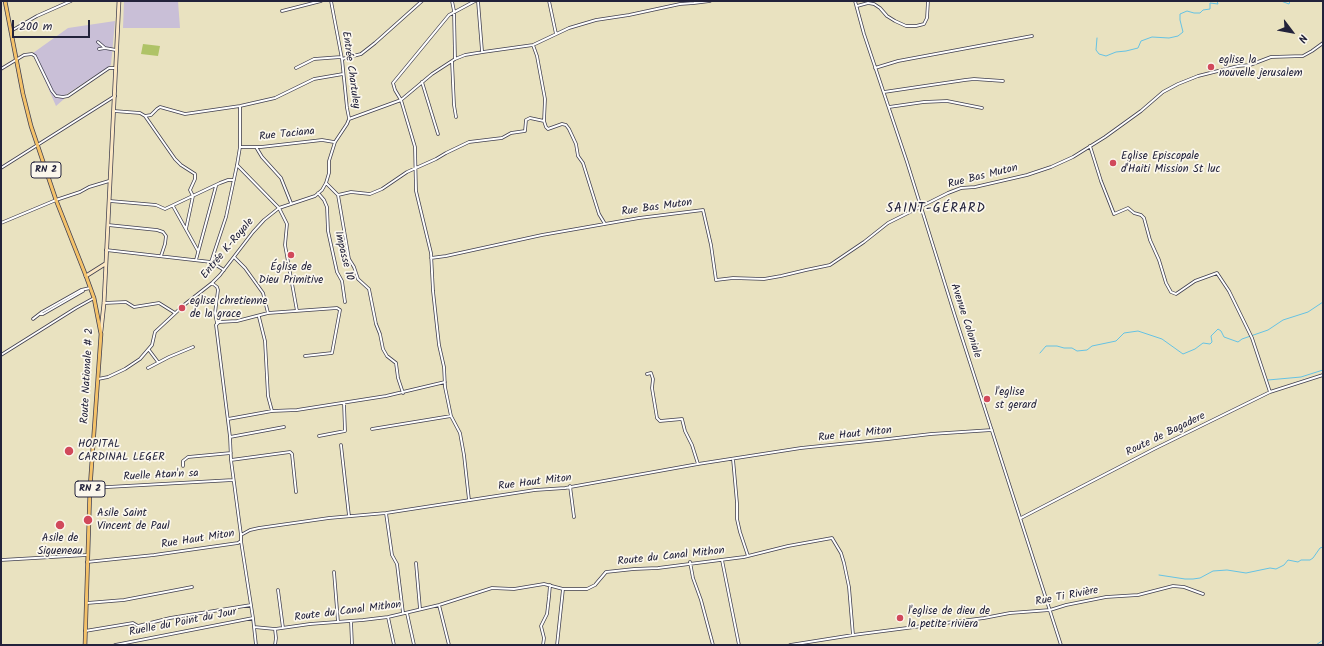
<!DOCTYPE html>
<html>
<head>
<meta charset="utf-8">
<style>
	body { margin:0 }
	#map { position:relative; width:1324px; height:646px; overflow:hidden; background:#e9e2c0; font-family:Kalam,sans-serif }
	canvas { display:block }
	.frame { position:absolute; inset:0; border:2px solid #22223b; pointer-events:none }
	.north { position:absolute; left:1272px; top:12px; width:40px; height:40px; -webkit-text-stroke:3px #fbf7ec; paint-order:stroke; rotate:122deg; font-size:11px; font-weight:700; line-height:16px; text-align:center; color:#22223b }
	.north::after { content:''; display:block; margin:auto; width:14px; height:18px; background:#22223b; clip-path:polygon(50% 0,100% 100%,50% 72%,0 100%) }
	.scale { position:absolute; left:12px; top:20px; width:78px; height:18px; box-sizing:border-box; border:2px solid #22223b; border-top:0; padding-left:5px; font-size:12px; line-height:14px; white-space:nowrap; color:#22223b; -webkit-text-stroke:3px #fbf7ec; paint-order:stroke }
</style>
</head>
<body>
<div id="map">
<canvas width="1324" height="646"></canvas>
<div class="frame"></div>
<div class="north">N</div>
<div class="scale">200 m</div>
</div>
<script>
const context = document.querySelector('canvas').getContext('2d');
context.lineJoin = 'round';
function fill(path, color) {
  context.fillStyle = color;
  context.fill(path, 'evenodd');
}
function shape(rows) {
  const path = new Path2D();
  for (const r of rows) {
    path.moveTo(r[0], r[1]);
    for (let i = 2; i < r.length; i += 2) path.lineTo(r[i], r[i + 1]);
  }
  return path;
}
function trace(path, color, width, dash) {
  context.strokeStyle = color;
  context.lineWidth = width;
  context.lineCap = dash ? 'butt' : 'round';
  context.setLineDash(dash || []);
  context.stroke(path);
}
function write(font, color, halo, rows, align = 'center') {
  context.font = font + ' Kalam,sans-serif';
  context.lineWidth = 3.5;
  context.setLineDash([]);
  context.textBaseline = 'middle';
  context.strokeStyle = halo;
  context.fillStyle = color;
  for (const [text, x, y, turn = 0] of rows) {
    context.save();
    context.translate(x, y);
    context.rotate((+turn || 0) * Math.PI / 180);
    context.textAlign = isNaN(turn) ? turn : align;
    if (halo) context.strokeText(text, 0, 0);
    context.fillText(text, 0, 0);
    context.restore();
  }
}
fill(shape([
	[124,1,178,1,180,28,123,28],
	[115,21,111,65,64,96,64,99,56,106,33,53,68,28]
]), '#c9bfd7');
fill(shape([
	[143,44,160,46,158,56,141,54]
]), '#afc367');
trace(shape([
	[1281,1,1289,4,1290,1],
	[1097,38,1096,50,1099,54,1106,56,1116,52,1126,51,1138,48,1141,41,1152,37,1169,38,1178,36,1183,32,1180,20,1180,14,1187,11,1194,13,1200,13,1203,10,1210,9,1210,3,1218,4,1217,1],
	[1040,353,1046,346,1057,346,1064,348,1072,348,1077,351,1087,350,1092,346,1116,341,1124,333,1138,331,1162,339,1183,354,1195,349,1203,343,1210,344,1212,342,1211,336,1218,329,1221,331,1224,337,1238,342,1242,339,1268,330,1283,320,1308,312,1323,302],
	[1268,380,1301,377,1323,370],
	[1159,575,1185,579,1193,579,1200,578,1213,571,1227,570,1246,573,1270,568,1276,569,1284,565,1288,560,1298,562,1301,560,1310,560,1313,558,1320,548,1323,547],
	[1316,645,1323,640]
]), '#65c2e3', 1);
const street = shape([
	[331,1,342,59,347,108,349,118],
	[452,1,454,11,455,59],
	[478,1,482,51],
	[549,1,556,34],
	[855,1,864,34,907,162,955,316,1061,645],
	[857,6,868,3,874,4,880,8,887,16,895,21,906,26,916,26,924,24,927,18,928,1],
	[282,11,321,1],
	[11,31,37,16,71,1],
	[98,42,105,48,116,50],
	[533,45,537,56,545,99,544,121,546,127,548,129,562,124,566,125,569,129,576,144,578,156,583,163,599,214,605,224],
	[99,49,105,48],
	[342,59,361,54,375,43,422,1],
	[452,61,454,105,456,117],
	[296,68,314,59,341,57],
	[875,68,898,61,1032,36],
	[1,69,24,55,32,54,35,56,52,91,56,96,63,97,68,96,109,68,115,68],
	[422,82,438,134],
	[884,92,965,80,974,79,1003,81],
	[889,107,924,102,947,101,982,108],
	[114,111,140,113,145,116,175,159,181,165,195,174,195,179,190,190,193,196,186,229],
	[145,116,151,115,157,109,160,107,185,114,240,106,275,98,314,79,343,74],
	[349,119,401,100,432,74,455,59,465,55,483,52,533,45,569,28,596,20,629,15,680,4,694,3,710,1],
	[1090,146,1101,181,1114,214,1128,208,1134,213,1141,215,1144,218,1150,240,1159,260,1166,283,1171,292,1176,294,1195,281,1217,273,1229,291,1252,338,1270,392],
	[240,147,261,147,322,140,334,142],
	[256,147,262,157,281,178,291,203],
	[237,165,279,208,287,224,285,245,297,311],
	[1,168,115,96],
	[326,183,338,195,349,259,354,267,358,279,369,289,376,324,380,334,383,349,387,356,396,363,398,378,403,393],
	[318,193,324,200,327,207,328,231,337,272,342,281,345,302],
	[338,195,351,192,370,194,382,189,407,172,436,159,446,153,469,142,502,138,511,133,525,131,526,120,530,118,544,121],
	[110,201,156,205,165,209,220,183,228,180,234,180],
	[173,206,198,251],
	[1,223,56,200,80,192,89,187,109,181],
	[108,225,157,230,163,232,166,236,165,244,161,256],
	[106,250,211,262,224,270],
	[234,257,245,268,263,293,268,313,337,308,340,310,332,353,305,356],
	[431,258,446,256,542,235,639,218,703,210,711,245,716,280,733,278,764,279,781,276,806,270,830,265,864,242,888,223,948,193,961,188,975,187,1027,175,1051,167,1073,157,1105,137,1141,111,1163,92,1178,84,1198,76,1238,66,1250,65,1271,57,1303,56,1312,51,1323,43],
	[196,260,216,186],
	[211,262,226,217,237,165,240,147,240,106],
	[212,283,217,287,218,290,215,313,217,323],
	[104,303,126,302,134,307,159,303,175,313],
	[40,314,43,314,83,291],
	[259,317,265,341,268,396,272,411],
	[33,319,42,312,81,290,90,288],
	[149,350,158,362],
	[1,355,76,308,94,298],
	[148,368,169,357,193,347],
	[647,374,651,373,653,379,652,388,657,418,660,421,682,419,685,431,692,445,698,464],
	[98,379,108,377,125,369,140,359,152,345,155,332,184,305,212,283,220,275,253,232,264,220,279,208,315,196,322,190,326,183,329,173,329,161,335,142,347,124,349,119],
	[228,419,272,411,297,410,386,396,445,382],
	[372,429,451,416],
	[319,436,345,431,344,403],
	[230,437,284,427],
	[341,445,349,516],
	[733,459,737,503,737,519,740,532,748,556],
	[231,460,290,452,292,454,296,492],
	[183,466,183,461,188,457,231,453],
	[570,486,574,517],
	[90,488,233,480],
	[469,500,464,455,460,433,451,416,445,387,444,367,439,345,433,291,431,253,416,191,415,147,401,100,395,90,393,83,449,15,475,1],
	[386,513,392,555,397,564,403,613],
	[1021,518,1154,449,1270,392,1323,375],
	[241,535,231,460,230,437,216,325,219,322,237,321,268,313],
	[241,541,253,618,256,645],
	[1,560,87,555],
	[722,560,739,645],
	[87,562,154,555,238,543,241,541,241,535,250,530,259,528,329,518,386,513,535,490,565,488,698,464,801,448,888,439,931,434,992,430],
	[690,562,693,578,701,600,713,645],
	[416,563,420,609],
	[334,572,338,622],
	[278,590,283,628],
	[87,603,124,600,192,587],
	[439,605,449,645],
	[407,613,414,645],
	[388,617,394,645],
	[351,621,352,645],
	[254,627,275,629,310,624,363,620,388,617,439,605,492,588,514,589,544,584,563,589,587,589,595,585,606,572,634,569,658,568,744,557,788,546,832,538,841,553,844,563,849,587,853,635],
	[85,631,133,623,138,626,170,618,251,605],
	[115,645,253,618],
	[275,645,276,638,275,629],
	[543,645,544,638,541,626,547,614,549,597,550,585],
	[557,645,563,589],
	[790,645,853,635,984,618,1010,613,1050,610,1066,605,1106,597,1138,595,1173,586,1184,587,1203,594]
]);
const secondary = shape([
	[86,276,105,264],
	[101,331,104,303,119,1]
]);
const primary = shape([
	[5,1,23,94,31,126,56,200,86,276,94,298,101,334,90,488,85,645]
]);
trace(street, '#403f4f', 3.5);
trace(secondary, '#403f4f', 4.5);
trace(primary, '#403f4f', 4.5);
trace(street, '#fff', 2);
trace(secondary, '#fbe7c3', 3);
trace(primary, '#f4c26a', 3);
for (const [x, y, r, color] of [
	[1211,67,4,"#d1495b"],
	[1113,163,4,"#d1495b"],
	[291,255,4,"#d1495b"],
	[182,308,4,"#d1495b"],
	[987,399,4,"#d1495b"],
	[69,451,5,"#d1495b"],
	[88,520,5,"#d1495b"],
	[60,525,5,"#d1495b"],
	[900,618,4,"#d1495b"]
]) {
  const dot = new Path2D();
  dot.arc(x, y, r, 0, 2 * Math.PI);
  context.fillStyle = color;
  context.fill(dot);
  trace(dot, '#fbf7ec', 1.5);
}
for (const [x, y, w] of [
	[46,170,30],
	[90,489,30]
]) {
  const box = new Path2D();
  box.roundRect(x - w / 2, y - 8, w, 16, 3);
  context.fillStyle = '#fbf7ec';
  context.fill(box);
  trace(box, '#22223b', 1);
}
write('bold 10px', '#22223b', null, [
	["RN 2",46,170],
	["RN 2",90,489]
]);
write('11px', '#22223b', '#fbf7ec', [
	["eglise la",1219,61],
	["nouvelle jerusalem",1219,74],
	["Eglise Episcopale",1121,157],
	["d'Haiti Mission St luc",1121,170],
	["Église de",291,268,"center"],
	["Dieu Primitive",291,281,"center"],
	["eglise chretienne",190,302],
	["de la grace",190,315],
	["l'eglise",995,393],
	["st gerard",995,406],
	["HOPITAL",78,445],
	["CARDINAL LEGER",78,458],
	["Asile Saint",97,514],
	["Vincent de Paul",97,527],
	["Asile de",60,539,"center"],
	["Sigueneau",60,552,"center"],
	["l'eglise de dieu de",908,612],
	["la petite riviera",908,625]
], 'left');
write('11px', '#22223b', '#fbf7ec', [
	["Entrée Chartuley",350,70,82],
	["Rue Taciana",287,135,-6],
	["Rue Bas Muton",983,177,-14],
	["Rue Bas Muton",657,208,-8],
	["Entrée K-Royale",228,249,-50],
	["Impasse 10",343,256,76],
	["Avenue Coloniale",965,321,72],
	["Route Nationale # 2",88,376,-87],
	["Rue Haut Miton",855,435,-6],
	["Route de Bagadere",1166,435,-26],
	["Ruelle Atan'n sa",161,476,-3],
	["Rue Haut Miton",535,483,-7],
	["Rue Haut Miton",198,540,-9],
	["Route du Canal Mithon",671,557,-6],
	["Rue Ti Rivière",1067,597,-11],
	["Route du Canal Mithon",348,612,-7],
	["Ruelle du Point du Jour",183,623,-11]
]);
context.letterSpacing = '1px';
write('13px', '#22223b', '#fbf7ec', [
	["SAINT-GÉRARD",936,210]
]);
context.letterSpacing = '0px';
</script>
</body>
</html>
